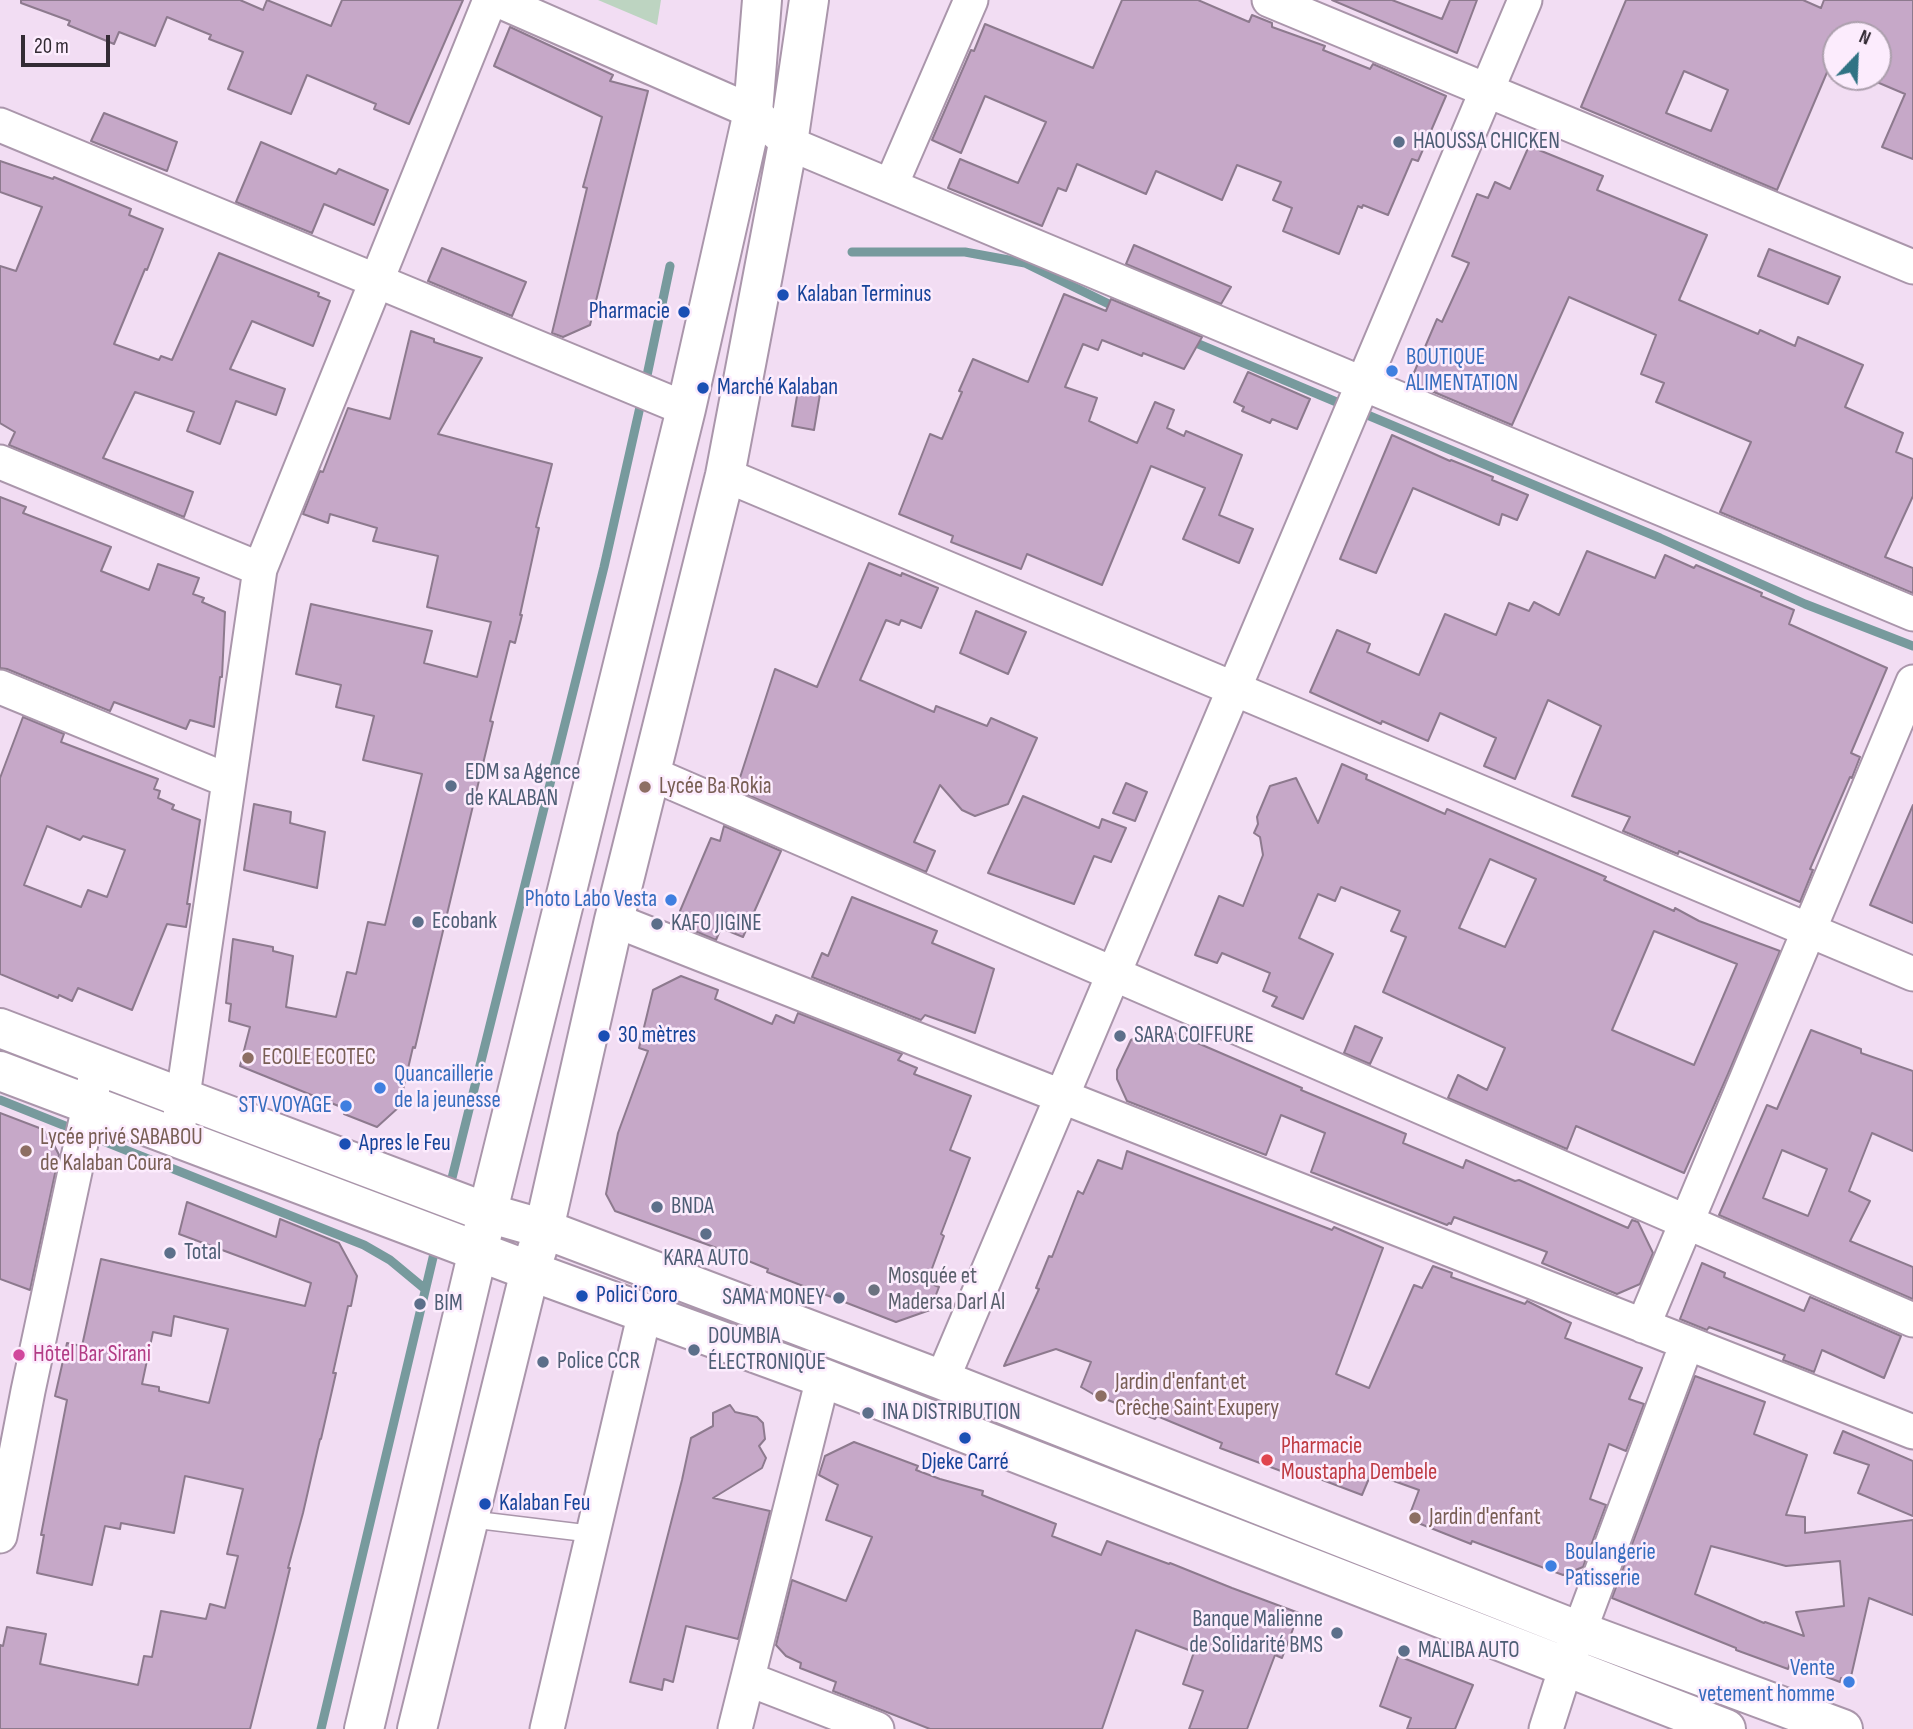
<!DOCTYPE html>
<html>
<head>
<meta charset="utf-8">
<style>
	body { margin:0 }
	#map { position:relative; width:1913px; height:1729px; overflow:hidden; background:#f2ddf3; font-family:"Sofia Sans Condensed",sans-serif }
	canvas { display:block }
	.north { position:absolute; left:1822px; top:21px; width:70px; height:70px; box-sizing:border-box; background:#fcecfd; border:2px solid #ac9fad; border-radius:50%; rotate:23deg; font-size:19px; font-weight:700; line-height:28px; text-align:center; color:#332b34 }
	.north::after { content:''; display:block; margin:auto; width:24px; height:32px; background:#307384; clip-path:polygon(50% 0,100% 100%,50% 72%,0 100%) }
	.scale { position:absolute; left:21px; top:35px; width:89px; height:32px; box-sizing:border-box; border:4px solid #332b34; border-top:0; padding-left:9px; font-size:21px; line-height:24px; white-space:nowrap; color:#332b34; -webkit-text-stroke:5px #fcecfd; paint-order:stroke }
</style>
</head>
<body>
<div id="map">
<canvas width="1913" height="1729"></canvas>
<div class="north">N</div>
<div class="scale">20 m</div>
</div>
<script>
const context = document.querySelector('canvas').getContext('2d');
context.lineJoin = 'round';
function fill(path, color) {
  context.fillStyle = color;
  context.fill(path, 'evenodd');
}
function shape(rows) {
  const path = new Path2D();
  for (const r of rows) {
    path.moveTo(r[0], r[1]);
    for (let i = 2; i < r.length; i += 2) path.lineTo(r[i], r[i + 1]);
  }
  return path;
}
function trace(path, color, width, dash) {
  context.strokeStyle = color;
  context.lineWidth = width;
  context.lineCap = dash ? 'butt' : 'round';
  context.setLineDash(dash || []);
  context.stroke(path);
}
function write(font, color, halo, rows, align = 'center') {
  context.font = font + ' "Sofia Sans Condensed",sans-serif';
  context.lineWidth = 5;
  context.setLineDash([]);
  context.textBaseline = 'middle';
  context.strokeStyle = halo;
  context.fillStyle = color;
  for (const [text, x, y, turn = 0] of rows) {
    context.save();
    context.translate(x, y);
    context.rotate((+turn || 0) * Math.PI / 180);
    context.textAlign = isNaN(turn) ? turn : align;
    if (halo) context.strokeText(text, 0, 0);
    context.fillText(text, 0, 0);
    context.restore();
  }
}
fill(shape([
	[598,0,661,0,657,25]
]), '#bdd4c1');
trace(shape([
	[852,252,965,252,1025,263,1119,309],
	[1189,340,1660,538,1805,604,1913,646],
	[645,385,670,266],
	[0,1100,364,1245,390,1260,425,1289],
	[449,1190,604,567,642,398],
	[321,1729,436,1245]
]), '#779a9d', 9);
const building = shape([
	[21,0,240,0,263,10,267,0,331,26,342,0,463,0,409,124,374,109,376,104,307,75,291,114,228,89,243,52,209,39,211,35,167,17,155,46,119,32,114,44,68,25,70,21,21,3,21,0],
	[1122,0,1198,0,1249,22,1252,15,1272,23,1272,27,1325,46,1323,50,1370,69,1373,64,1446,96,1418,161,1412,159,1388,215,1363,205,1362,208,1358,206,1339,254,1283,231,1292,208,1273,200,1281,182,1237,165,1222,200,1156,171,1146,194,1077,164,1066,191,1058,188,1042,226,948,188,960,159,1018,183,1046,122,985,96,961,153,932,140,971,50,974,51,985,24,1093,68,1122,0],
	[1332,0,1392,0,1442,19,1450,0,1477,0,1457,53,1332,0],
	[1626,0,1803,0,1821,8,1824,0,1913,0,1913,159,1882,147,1905,94,1865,77,1878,77,1878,35,1836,35,1836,65,1831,63,1777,190,1581,107,1626,0],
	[1684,71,1728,90,1711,131,1666,113,1684,71],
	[510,27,613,75,610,81,648,91,590,325,563,337,552,333,587,188,583,187,602,117,494,66,510,27],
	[104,113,177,142,167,171,91,141,104,113],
	[261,142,336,174,339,169,388,190,374,225,324,204,312,233,236,202,261,142],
	[1529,146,1603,176,1597,190,1707,235,1679,300,1758,334,1760,330,1795,346,1798,337,1863,365,1845,407,1903,433,1896,452,1913,459,1913,496,1885,557,1913,568,1913,593,1720,512,1751,442,1656,402,1664,383,1641,374,1656,335,1569,297,1512,425,1410,382,1437,319,1442,322,1469,263,1452,256,1477,194,1488,198,1495,182,1510,189,1529,146],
	[0,161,53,179,54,177,131,209,129,215,163,229,147,270,145,269,114,344,159,360,161,356,172,360,219,253,319,293,318,296,330,301,313,346,252,321,230,369,285,389,276,415,236,401,220,444,187,431,194,412,135,392,103,458,193,492,184,517,9,445,15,432,0,423,0,266,16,271,42,207,0,192,0,161],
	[1134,245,1231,287,1221,304,1126,264,1134,245],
	[442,248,526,282,512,316,428,281,442,248],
	[1769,249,1840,277,1828,304,1758,276,1769,249],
	[1064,294,1106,311,1111,299,1202,337,1184,369,1143,353,1142,356,1102,340,1098,350,1083,344,1065,387,1097,398,1089,421,1137,443,1155,402,1174,410,1167,428,1184,436,1186,431,1242,455,1219,515,1253,529,1239,563,1183,539,1205,488,1151,466,1102,585,1027,554,1021,569,951,542,953,536,899,514,930,434,942,439,962,392,959,391,973,359,1028,382,1064,294],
	[411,331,434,339,434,342,482,358,438,434,552,464,536,527,539,528,520,615,522,615,515,643,510,641,490,721,493,722,415,1048,413,1047,399,1107,377,1127,344,1114,346,1109,240,1066,250,1027,229,1021,231,1004,226,1003,233,939,273,947,273,951,293,956,286,1007,336,1017,347,972,356,974,368,922,385,925,422,774,363,760,374,716,336,707,341,685,296,674,311,604,432,631,424,663,477,677,491,622,427,607,438,556,373,541,377,528,330,514,328,523,303,514,320,471,323,472,348,408,390,419,411,331],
	[1248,372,1310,399,1297,429,1272,419,1270,423,1242,411,1244,407,1234,402,1248,372],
	[798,390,820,394,814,430,792,426,798,390],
	[1392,435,1450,461,1451,460,1493,477,1492,480,1528,495,1517,520,1502,514,1499,525,1413,488,1376,573,1340,559,1392,435],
	[0,497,26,507,23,513,111,547,101,571,149,590,158,564,199,578,193,594,204,598,202,602,225,612,222,677,220,677,214,727,190,720,186,729,114,702,110,711,7,669,0,668,0,497],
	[1587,551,1655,578,1665,555,1694,568,1696,565,1762,593,1761,596,1794,610,1789,624,1887,668,1851,753,1860,757,1853,775,1852,778,1850,777,1810,869,1813,870,1800,902,1679,851,1678,854,1623,831,1630,817,1572,796,1601,726,1548,700,1515,779,1484,766,1496,738,1440,713,1428,741,1382,721,1381,724,1310,692,1337,630,1370,644,1367,652,1419,675,1445,614,1496,635,1509,603,1529,611,1534,602,1559,615,1587,551],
	[869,563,901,576,902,573,938,588,921,628,901,620,899,625,886,620,860,680,934,712,936,706,987,726,991,718,1037,738,1008,804,975,816,962,810,940,785,914,842,935,851,926,872,736,790,775,669,817,687,869,563],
	[976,611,1026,632,1008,674,960,653,976,611],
	[23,717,64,734,61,742,158,779,154,789,160,791,158,798,174,805,172,809,200,820,187,904,190,904,186,927,167,924,132,1010,78,988,72,1001,59,995,58,998,0,974,0,778,23,717],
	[47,826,80,840,83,836,125,850,107,897,88,890,81,907,24,885,47,826],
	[1342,764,1367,775,1366,779,1445,814,1447,809,1606,877,1604,880,1674,911,1675,908,1699,921,1780,951,1728,1074,1684,1173,1576,1126,1567,1149,1448,1098,1458,1075,1487,1090,1505,1048,1383,992,1406,937,1391,931,1400,911,1341,887,1335,901,1318,894,1299,938,1333,954,1303,1019,1272,1006,1277,997,1263,991,1270,973,1222,953,1217,963,1195,955,1219,896,1243,906,1263,855,1260,837,1254,833,1258,824,1257,817,1270,786,1296,778,1318,823,1342,764],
	[1490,859,1536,879,1505,947,1459,928,1490,859],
	[1654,931,1737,964,1694,1065,1612,1030,1654,931],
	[1126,783,1147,792,1135,821,1113,813,1126,783],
	[1023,796,1099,828,1102,819,1126,828,1111,862,1094,856,1074,904,988,873,1023,796],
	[254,804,291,812,290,823,325,832,317,888,244,870,254,804],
	[1913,805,1913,923,1870,905,1913,805],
	[724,826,781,851,743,937,721,928,716,940,690,929,680,911,711,838,720,841,724,826],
	[852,897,937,931,932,943,994,969,975,1033,925,1015,921,1020,812,977,822,953,828,956,852,897],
	[681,976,718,990,715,999,772,1024,776,1015,794,1023,798,1013,902,1054,898,1060,917,1068,914,1074,971,1096,950,1150,970,1158,941,1234,944,1236,927,1282,939,1287,930,1310,896,1322,767,1272,768,1269,714,1247,615,1211,606,1194,618,1133,648,1051,639,1048,653,990,681,976],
	[1158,1026,1302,1088,1301,1090,1406,1134,1403,1143,1463,1168,1466,1160,1515,1181,1519,1180,1628,1228,1632,1220,1638,1222,1653,1253,1640,1284,1617,1294,1542,1263,1547,1252,1454,1217,1451,1224,1449,1223,1447,1225,1311,1172,1325,1133,1281,1115,1266,1155,1127,1101,1117,1079,1117,1070,1131,1040,1158,1026],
	[1355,1026,1382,1038,1370,1064,1344,1053,1355,1026],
	[1811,1030,1861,1049,1861,1053,1913,1071,1913,1151,1872,1133,1849,1191,1870,1201,1850,1241,1913,1267,1913,1299,1719,1215,1767,1105,1777,1109,1811,1030],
	[1782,1150,1827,1169,1808,1216,1763,1198,1782,1150],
	[0,1113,42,1129,50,1137,59,1155,30,1290,0,1279,0,1113],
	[1127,1151,1332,1230,1334,1227,1383,1248,1336,1374,1369,1388,1414,1285,1422,1288,1433,1266,1452,1273,1451,1277,1525,1304,1527,1301,1571,1323,1565,1338,1642,1368,1629,1399,1644,1404,1626,1451,1609,1444,1590,1499,1606,1505,1583,1567,1563,1575,1472,1541,1471,1544,1408,1519,1419,1490,1377,1475,1375,1478,1370,1476,1362,1495,1283,1465,1281,1471,1220,1448,1222,1443,1157,1416,1155,1419,1093,1394,1081,1387,1091,1362,1056,1349,1004,1366,1039,1289,1036,1288,1049,1256,1052,1257,1078,1191,1083,1194,1098,1160,1122,1169,1127,1151],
	[187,1202,276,1237,280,1219,339,1243,357,1276,351,1306,348,1306,333,1373,336,1373,321,1439,320,1439,303,1513,288,1568,290,1568,275,1630,250,1729,0,1729,0,1645,3,1646,7,1627,46,1634,40,1664,138,1685,144,1656,152,1657,161,1611,206,1619,210,1604,225,1608,238,1556,227,1554,243,1489,185,1476,174,1533,121,1523,120,1529,105,1526,92,1585,37,1573,44,1535,41,1535,67,1400,55,1396,67,1343,82,1346,101,1259,305,1306,311,1283,179,1234,187,1202],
	[174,1316,228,1329,209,1403,159,1391,159,1387,142,1384,153,1332,171,1336,174,1316],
	[1702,1263,1725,1273,1724,1277,1804,1311,1810,1297,1901,1336,1884,1378,1822,1350,1814,1372,1783,1360,1785,1355,1709,1327,1707,1330,1680,1319,1702,1263],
	[1695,1376,1765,1402,1754,1434,1807,1455,1786,1515,1805,1517,1805,1533,1913,1520,1913,1615,1869,1598,1850,1681,1841,1678,1840,1682,1790,1663,1788,1669,1736,1650,1736,1648,1612,1598,1695,1376],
	[1711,1546,1786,1566,1840,1561,1844,1606,1796,1612,1804,1636,1765,1622,1764,1623,1695,1594,1711,1546],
	[730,1405,735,1412,757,1417,763,1423,765,1439,759,1446,766,1458,762,1468,713,1498,770,1511,738,1639,686,1626,673,1682,664,1679,662,1690,630,1682,682,1480,691,1438,713,1426,713,1413,730,1405],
	[1843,1431,1913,1461,1913,1516,1858,1493,1869,1465,1834,1453,1843,1431],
	[854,1442,918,1466,916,1470,940,1479,983,1491,982,1495,1056,1524,1052,1536,1101,1555,1107,1541,1169,1564,1170,1563,1232,1588,1299,1613,1282,1658,1275,1655,1247,1729,1189,1729,1203,1691,1183,1684,1194,1652,1136,1630,1102,1729,930,1729,833,1691,836,1682,800,1668,801,1663,786,1656,776,1645,792,1580,846,1601,872,1537,826,1520,838,1485,819,1475,825,1456,854,1442],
	[1398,1656,1473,1685,1455,1729,1407,1729,1411,1718,1380,1706,1398,1656]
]);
fill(building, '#c6a8c8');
trace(building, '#8d7a8e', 2);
const service = shape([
	[469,1519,593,1534]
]);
const minor = shape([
	[497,0,753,112,788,143,1913,614],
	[1269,0,1913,267],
	[0,125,686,409],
	[891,185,971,0],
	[0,462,260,569],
	[725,475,1913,974],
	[0,687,229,781],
	[652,774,1913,1320],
	[614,920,1913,1432],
	[179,1123,260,569,490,0],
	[1643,1326,1913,682],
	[942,1380,1525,0],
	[0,1536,28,1391,95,1078],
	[748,1679,877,1729],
	[547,1729,645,1312],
	[735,1729,823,1378],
	[1546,1729,1566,1667,1687,1343]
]);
const primary = shape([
	[0,1028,183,1098,488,1213,544,1229,942,1380,1579,1631,1843,1729],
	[0,1071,530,1271,823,1378,1726,1729]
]);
const trunk = shape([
	[364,1729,478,1251,686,409,753,112,762,0],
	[417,1729,530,1271,544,1229,614,920,725,475,788,143,809,0]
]);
trace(service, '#aa96ab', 19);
trace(minor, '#aa96ab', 37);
trace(primary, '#aa96ab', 42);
trace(trunk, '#aa96ab', 42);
trace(service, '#fff', 16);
trace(minor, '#fff', 33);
trace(primary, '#fff', 38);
trace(trunk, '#fff', 38);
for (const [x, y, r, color] of [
	[1399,142,7,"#5c6f8a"],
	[783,295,7,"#1a4fb4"],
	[684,312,7,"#1a4fb4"],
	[1392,371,7,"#3f7fe0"],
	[703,388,7,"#1a4fb4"],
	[451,786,7,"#5c6f8a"],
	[645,787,7,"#8d6e63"],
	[671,900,7,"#3f7fe0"],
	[418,922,7,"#5c6f8a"],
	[657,924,7,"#5c6f8a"],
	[604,1036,7,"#1a4fb4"],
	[1120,1036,7,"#5c6f8a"],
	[248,1058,7,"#8d6e63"],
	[380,1088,7,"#3f7fe0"],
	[346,1106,7,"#3f7fe0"],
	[345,1144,7,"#1a4fb4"],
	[26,1151,7,"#8d6e63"],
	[657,1207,7,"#5c6f8a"],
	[706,1234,7,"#5c6f8a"],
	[170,1253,7,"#5c6f8a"],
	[874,1290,7,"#6b7280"],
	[582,1296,7,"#1a4fb4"],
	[839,1298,7,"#5c6f8a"],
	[420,1304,7,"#5c6f8a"],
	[694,1350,7,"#5c6f8a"],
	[19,1355,7,"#d1479c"],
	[543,1362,7,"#5c6f8a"],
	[1101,1396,7,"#8d6e63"],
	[868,1413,7,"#5c6f8a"],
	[965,1438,7,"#1a4fb4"],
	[1267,1460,7,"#e0444e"],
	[485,1504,7,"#1a4fb4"],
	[1415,1518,7,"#8d6e63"],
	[1551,1566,7,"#3f7fe0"],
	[1337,1633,7,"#5c6f8a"],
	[1404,1651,7,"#5c6f8a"],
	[1849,1682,7,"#3f7fe0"]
]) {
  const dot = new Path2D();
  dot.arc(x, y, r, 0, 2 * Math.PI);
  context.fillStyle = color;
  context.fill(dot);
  trace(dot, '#fcecfd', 2.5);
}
write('23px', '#4e5e75', '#fcecfd', [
	["HAOUSSA CHICKEN",1413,142],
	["EDM sa Agence",465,773],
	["de KALABAN",465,799],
	["Ecobank",432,922],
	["KAFO JIGINE",671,924],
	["SARA COIFFURE",1134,1036],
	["BNDA",671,1207],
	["Total",184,1253],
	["KARA AUTO",706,1259,"center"],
	["SAMA MONEY",825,1298,"right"],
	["BIM",434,1304],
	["DOUMBIA",708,1337],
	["ÉLECTRONIQUE",708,1363],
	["Police CCR",557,1362],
	["INA DISTRIBUTION",882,1413],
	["Banque Malienne",1323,1620,"right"],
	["de Solidarité BMS",1323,1646,"right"],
	["MALIBA AUTO",1418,1651]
], 'left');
write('23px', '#164399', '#fcecfd', [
	["Kalaban Terminus",797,295],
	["Pharmacie",670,312,"right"],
	["Marché Kalaban",717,388],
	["30 mètres",618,1036],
	["Apres le Feu",359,1144],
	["Polici Coro",596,1296],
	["Djeke Carré",965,1463,"center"],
	["Kalaban Feu",499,1504]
], 'left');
write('23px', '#366cbe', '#fcecfd', [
	["BOUTIQUE",1406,358],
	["ALIMENTATION",1406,384],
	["Photo Labo Vesta",657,900,"right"],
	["Quancaillerie",394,1075],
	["de la jeunesse",394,1101],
	["STV VOYAGE",332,1106,"right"],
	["Boulangerie",1565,1553],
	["Patisserie",1565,1579],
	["Vente",1835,1669,"right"],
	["vetement homme",1835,1695,"right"]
], 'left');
write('23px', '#785e54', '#fcecfd', [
	["Lycée Ba Rokia",659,787],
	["ECOLE ECOTEC",262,1058],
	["Lycée privé SABABOU",40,1138],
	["de Kalaban Coura",40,1164],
	["Jardin d'enfant et",1115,1383],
	["Crêche Saint Exupery",1115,1409],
	["Jardin d'enfant",1429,1518]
], 'left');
write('23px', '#5b616d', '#fcecfd', [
	["Mosquée et",888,1277],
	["Madersa Darl Al",888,1303]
], 'left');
write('23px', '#b23c85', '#fcecfd', [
	["Hôtel Bar Sirani",33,1355]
], 'left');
write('23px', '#be3a42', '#fcecfd', [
	["Pharmacie",1281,1447],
	["Moustapha Dembele",1281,1473]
], 'left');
</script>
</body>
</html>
